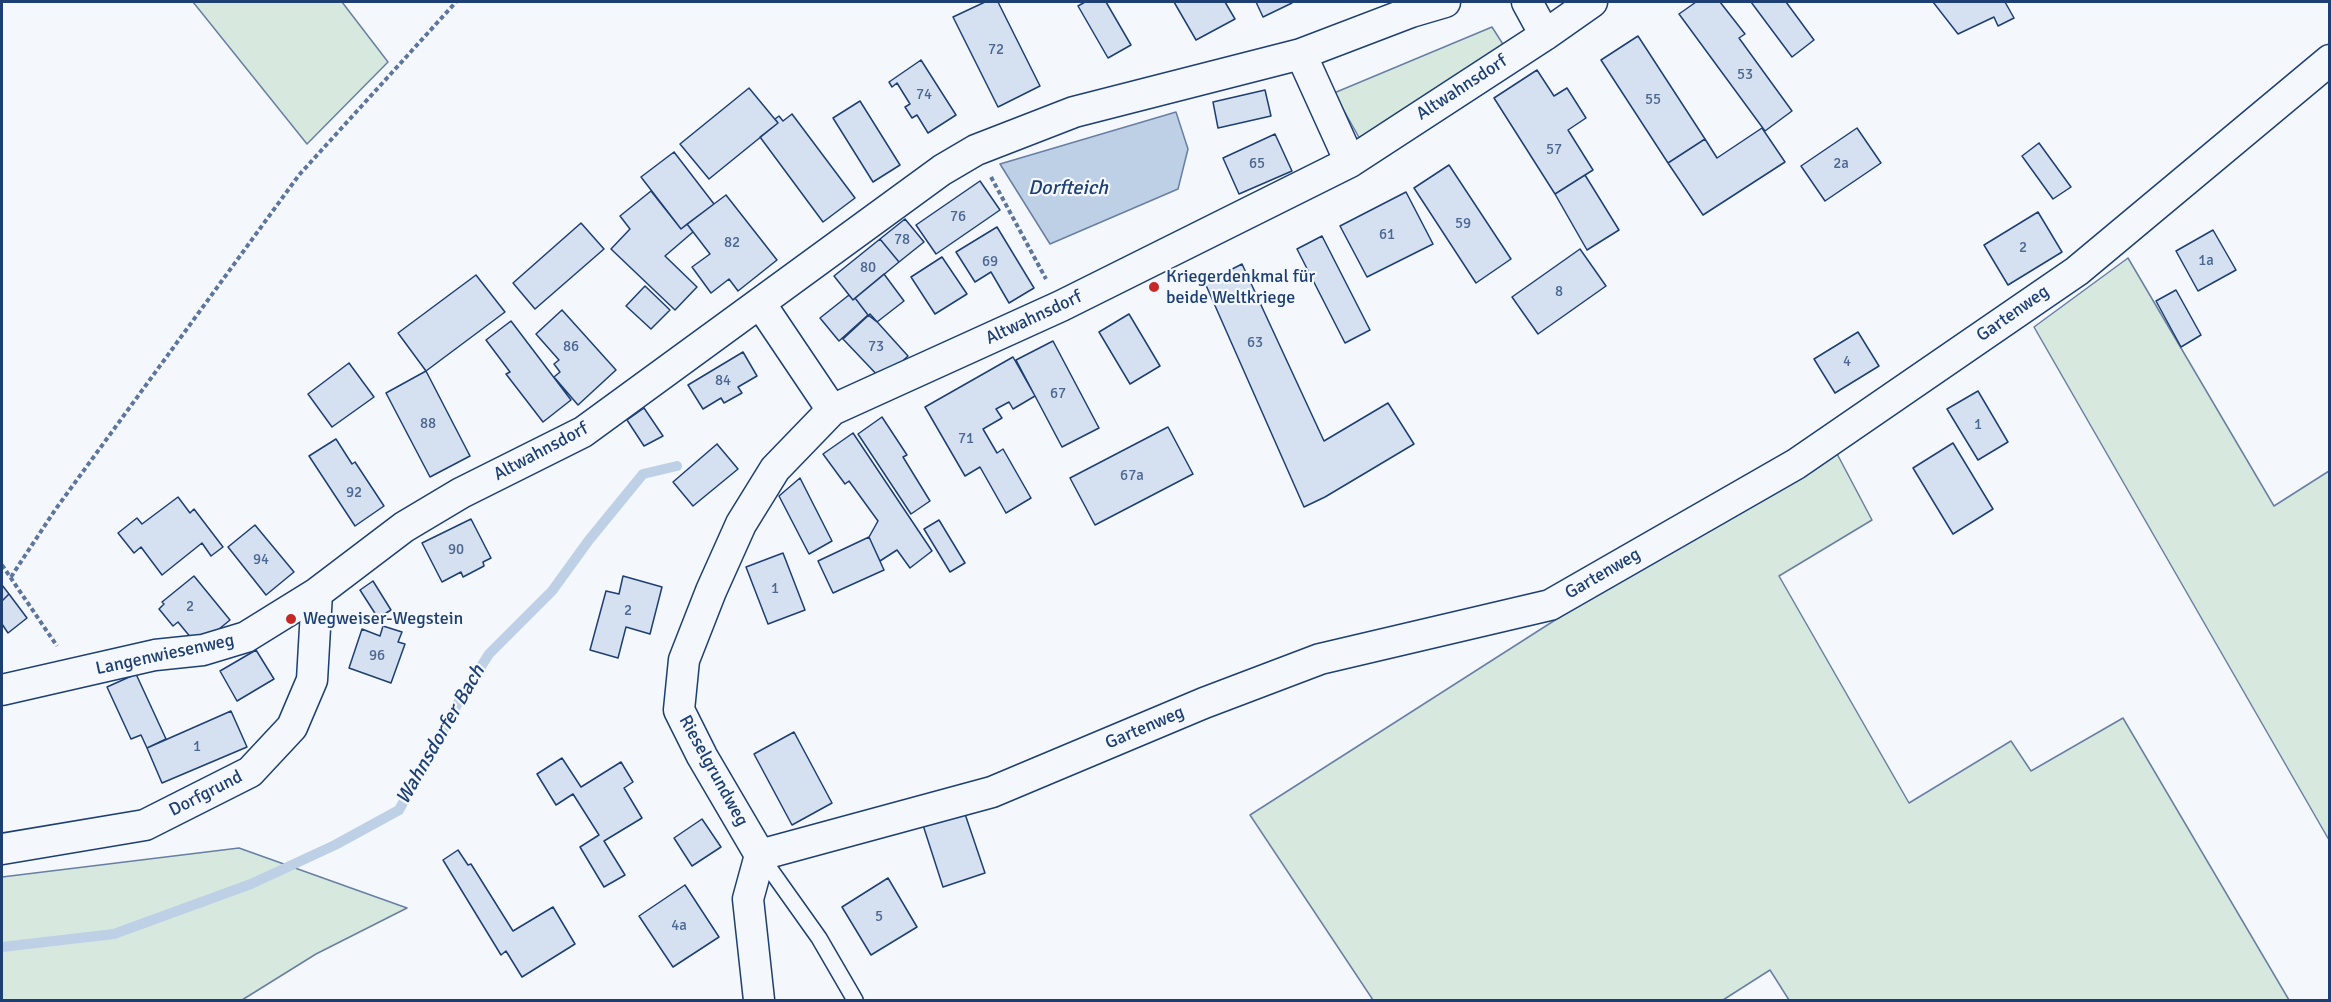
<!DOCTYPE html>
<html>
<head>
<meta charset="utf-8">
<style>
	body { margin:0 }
	#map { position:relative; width:2331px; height:1002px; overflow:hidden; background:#f4f7fb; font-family:Signika,sans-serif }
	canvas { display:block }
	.frame { position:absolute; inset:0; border:3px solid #1d3f73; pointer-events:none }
</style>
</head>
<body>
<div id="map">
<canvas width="2331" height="1002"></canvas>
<div class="frame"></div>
</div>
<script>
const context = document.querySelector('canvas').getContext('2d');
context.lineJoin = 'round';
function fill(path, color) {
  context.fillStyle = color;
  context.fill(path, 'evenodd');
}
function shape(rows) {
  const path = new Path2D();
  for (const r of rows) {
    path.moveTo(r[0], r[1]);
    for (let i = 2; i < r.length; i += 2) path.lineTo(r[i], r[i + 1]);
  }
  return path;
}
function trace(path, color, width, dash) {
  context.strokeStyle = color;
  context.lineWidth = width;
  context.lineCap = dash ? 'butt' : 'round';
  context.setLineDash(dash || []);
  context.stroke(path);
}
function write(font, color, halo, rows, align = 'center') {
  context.font = font + ' Signika,sans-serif';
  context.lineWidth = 4.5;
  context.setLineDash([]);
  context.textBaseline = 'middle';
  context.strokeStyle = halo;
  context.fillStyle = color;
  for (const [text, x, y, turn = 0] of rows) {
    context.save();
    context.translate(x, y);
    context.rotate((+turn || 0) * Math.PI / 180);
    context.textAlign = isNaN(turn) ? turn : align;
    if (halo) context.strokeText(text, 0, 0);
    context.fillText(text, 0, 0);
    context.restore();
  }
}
const green = shape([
	[193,2,342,2,388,62,307,144,193,2],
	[1492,27,1506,49,1361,141,1334,93,1492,27],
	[2128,258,2274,506,2329,471,2329,840,2034,327,2128,258],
	[1835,450,1872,520,1779,576,1909,803,2011,741,2031,771,2123,718,2289,1000,1789,1000,1770,970,1723,1000,1373,1000,1250,815,1563,615,1835,450],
	[239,848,407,908,316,954,242,1000,2,1000,2,877,239,848]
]);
fill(green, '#d7e8df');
trace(green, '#687fa3', 1.5);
const water = shape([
	[1176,112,1188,149,1178,189,1050,244,1000,164,1176,112]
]);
fill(water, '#bed0e5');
trace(water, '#687fa3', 1.5);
trace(shape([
	[2,947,114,934,251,884,335,845,399,810,459,701,489,654,552,591,589,540,643,474,677,466]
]), '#bed0e5', 10);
const building = shape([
	[985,2,998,2,1040,86,998,107,953,17,985,2],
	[1085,2,1106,2,1131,45,1108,58,1078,6,1085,2],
	[1174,2,1225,2,1235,19,1196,40,1174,2],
	[1256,2,1291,2,1292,3,1263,17,1256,2],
	[1696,2,1720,2,1745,34,1739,38,1792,111,1765,131,1679,14,1696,2],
	[1751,2,1786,2,1814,40,1792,57,1751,2],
	[1933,2,2005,2,2014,18,1998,26,1994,17,1958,34,1933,2],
	[1638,36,1705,139,1668,163,1601,60,1638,36],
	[921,60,956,115,928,133,917,115,912,118,905,107,910,104,897,83,892,87,889,82,921,60],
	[1537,70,1554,96,1567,88,1586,118,1568,130,1593,170,1555,194,1494,98,1537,70],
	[749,88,778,123,709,179,680,144,749,88],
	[1265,90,1271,116,1218,128,1213,102,1265,90],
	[860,101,900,165,873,182,833,118,860,101],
	[792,114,855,198,823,222,760,137,778,123,775,119,779,116,783,121,792,114],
	[1762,128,1785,162,1703,215,1668,163,1705,139,1717,158,1762,128],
	[1857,128,1881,163,1825,201,1801,166,1857,128],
	[1275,134,1292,171,1239,194,1223,158,1275,134],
	[2039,143,2071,187,2053,199,2022,156,2039,143],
	[674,152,714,204,681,229,641,177,674,152],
	[1449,165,1511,259,1476,283,1414,188,1449,165],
	[1585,175,1619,230,1587,250,1555,194,1585,175],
	[980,181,1000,210,936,254,916,225,980,181],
	[651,191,681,229,687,224,693,232,665,256,697,287,675,310,611,249,630,229,620,216,651,191],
	[1406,192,1433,244,1367,277,1340,226,1406,192],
	[726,195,777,260,738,291,729,279,711,293,692,267,710,254,687,224,726,195],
	[2038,212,2062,252,2008,285,1984,245,2038,212],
	[905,219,924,242,899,262,880,239,905,219],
	[581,223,604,249,535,309,513,283,581,223],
	[997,227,1034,288,1009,303,991,272,975,282,956,252,997,227],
	[2213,230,2236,270,2198,291,2176,251,2213,230],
	[1322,236,1370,330,1345,343,1297,249,1322,236],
	[880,239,899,262,853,300,834,276,880,239],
	[1580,249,1606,286,1538,334,1512,297,1580,249],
	[942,257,967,294,935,314,911,277,942,257],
	[1242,264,1324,441,1388,403,1414,444,1325,497,1304,507,1205,283,1242,264],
	[884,274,904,301,877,322,868,315,855,298,884,274],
	[476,275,505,312,426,371,398,333,476,275],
	[645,286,670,310,651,329,626,306,645,286],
	[2176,290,2201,335,2181,347,2156,301,2176,290],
	[849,295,853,300,855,298,868,315,839,341,820,318,849,295],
	[562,310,616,370,578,405,554,377,560,372,554,364,559,360,536,334,562,310],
	[870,314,908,356,882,380,843,339,870,314],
	[1129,314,1160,366,1130,384,1099,332,1129,314],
	[511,321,571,400,543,422,506,374,510,372,486,340,511,321],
	[1858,332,1879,366,1835,393,1814,359,1858,332],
	[1053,341,1099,428,1062,447,1016,360,1053,341],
	[743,352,757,376,738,387,742,393,724,403,721,398,703,409,688,385,743,352],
	[1013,357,1035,396,1013,409,1009,402,996,409,1002,418,983,429,997,453,1003,449,1031,498,1006,513,980,467,965,476,925,407,1013,357],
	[349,363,374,397,332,427,308,394,349,363],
	[426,371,470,456,430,477,386,393,426,371],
	[1978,391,2008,442,1978,460,1947,409,1978,391],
	[644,408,663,436,644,446,627,420,644,408],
	[882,417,907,455,903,457,930,501,911,514,858,434,882,417],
	[1168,427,1193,474,1095,525,1070,478,1168,427],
	[853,433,932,551,910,568,897,550,880,561,869,537,878,521,849,481,845,484,823,454,853,433],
	[336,439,352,464,355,462,384,506,355,526,309,456,336,439],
	[1953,443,1993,509,1953,534,1913,468,1953,443],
	[717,444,738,469,693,506,673,482,717,444],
	[800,478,832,541,809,554,779,496,800,478],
	[178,497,190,513,194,509,223,547,211,556,202,543,162,575,141,547,134,553,118,533,137,518,142,524,178,497],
	[471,519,491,558,483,562,484,566,463,577,461,572,442,582,422,543,471,519],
	[939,520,965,563,950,572,924,529,939,520],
	[255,525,294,572,266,595,228,547,255,525],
	[869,537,884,570,833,593,818,561,869,537],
	[783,553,805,610,768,624,746,567,783,553],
	[194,576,230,620,207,639,192,639,178,622,173,626,159,609,164,604,162,602,194,576],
	[623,576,662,587,650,634,626,627,618,658,590,650,606,591,619,594,623,576],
	[373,581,391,610,378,618,360,590,373,581],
	[2,585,9,594,2,601,2,585],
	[9,594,27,618,8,633,2,624,2,601,9,594],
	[383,626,402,632,398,642,405,644,391,683,349,668,362,629,380,636,383,626],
	[256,650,274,679,237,701,220,671,256,650],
	[136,674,166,739,147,748,141,735,131,739,107,687,136,674],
	[231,711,247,747,162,783,147,748,231,711],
	[794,732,832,803,792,825,754,754,794,732],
	[562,758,581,787,621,762,633,782,624,788,642,818,604,841,625,875,604,887,580,847,599,835,573,794,556,805,537,774,562,758],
	[963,808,985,873,943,887,922,822,963,808],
	[702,819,721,847,692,866,674,838,702,819],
	[458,850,468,865,471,864,513,931,553,907,575,944,522,977,506,951,501,955,443,860,458,850],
	[888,878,917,927,871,955,842,907,888,878],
	[685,885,719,937,673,967,639,916,685,885]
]);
fill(building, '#d5e0f0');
trace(building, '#1d3f73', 1.5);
const service = shape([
	[760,855,819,938,855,1000]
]);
const minor = shape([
	[1527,2,1545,35],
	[1301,54,1350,162],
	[760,303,832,410],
	[2,690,155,655,203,650,246,637,317,593,404,527,461,493,583,432,942,170,976,150,1074,112,1301,54,1411,12,1445,2],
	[2,849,145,825,250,772,292,727,312,680,317,593],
	[760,855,992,792,1204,703,1320,659,1550,605,1796,464,2077,271,2330,60],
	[760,855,702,756,679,710,684,660,711,591,741,524,775,469,832,410,1061,306,1350,162,1545,35,1592,2],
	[759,1000,748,899,760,855]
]);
trace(service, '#1d3f73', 18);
trace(minor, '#1d3f73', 33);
trace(shape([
	[991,177,1046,279],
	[2,565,57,646],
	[11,577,55,510,299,175,456,2]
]), '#5e769c', 4, [4.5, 3]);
trace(service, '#f4f7fb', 15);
trace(minor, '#f4f7fb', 30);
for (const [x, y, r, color] of [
	[1154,287,6,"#c62828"],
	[291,619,6,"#c62828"]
]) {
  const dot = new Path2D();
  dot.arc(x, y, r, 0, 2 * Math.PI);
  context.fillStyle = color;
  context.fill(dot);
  trace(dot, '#f4f7fb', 2);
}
write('15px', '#4b6792', null, [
	["72",996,50],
	["53",1745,75],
	["74",924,95],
	["55",1653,100],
	["57",1554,150],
	["65",1257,164],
	["2a",1841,164],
	["76",958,217],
	["59",1463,224],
	["61",1387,235],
	["78",902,240],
	["82",732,243],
	["2",2023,248],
	["1a",2206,261],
	["69",990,262],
	["80",868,268],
	["8",1559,292],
	["63",1255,343],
	["86",571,347],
	["73",876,347],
	["4",1847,362],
	["84",723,381],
	["67",1058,394],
	["88",428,424],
	["1",1978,425],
	["71",966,439],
	["67a",1132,476],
	["92",354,493],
	["90",456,550],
	["94",261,560],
	["1",775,589],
	["2",190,607],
	["2",628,611],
	["96",377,656],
	["1",197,747],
	["5",879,917],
	["4a",679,926]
]);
write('18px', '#1d3f73', '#f4f7fb', [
	["Altwahnsdorf",1462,88,-33],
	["Gartenweg",2013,314,-35],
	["Altwahnsdorf",1034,318,-25],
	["Altwahnsdorf",541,452,-28],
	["Gartenweg",1603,574,-30],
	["Langenwiesenweg",165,655,-12],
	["Gartenweg",1145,728,-23],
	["Rieselgrundweg",713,771,61],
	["Dorfgrund",206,794,-27]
]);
write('18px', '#1d3f73', '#f4f7fb', [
	["Kriegerdenkmal für",1166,277],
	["beide Weltkriege",1166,298],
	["Wegweiser-Wegstein",303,619]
], 'left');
write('italic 20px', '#1d3f73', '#f4f7fb', [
	["Dorfteich",1068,189],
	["Wahnsdorfer Bach",441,735,-60]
]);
</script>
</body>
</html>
